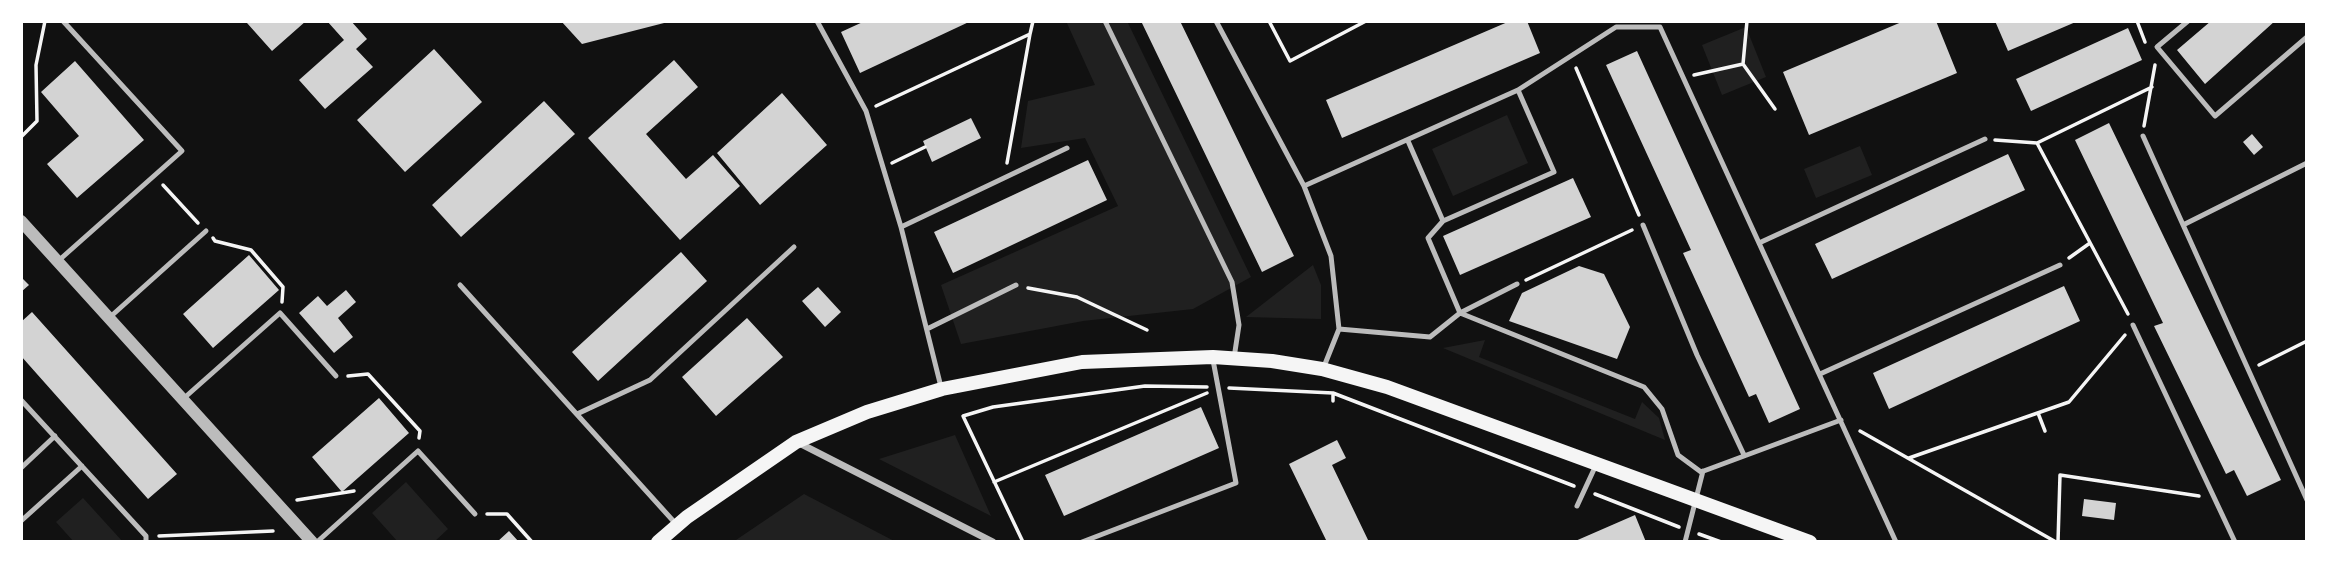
<!DOCTYPE html>
<html>
<head>
<meta charset="utf-8">
<style>
	body { margin:0 }
	#map { position:relative; width:2328px; height:563px; overflow:hidden; background:#111; font-family:Raleway,sans-serif }
	canvas { display:block }
	.frame { position:absolute; inset:0; border:23px solid #fff; pointer-events:none }
</style>
</head>
<body>
<div id="map">
<canvas width="2328" height="563"></canvas>
<div class="frame"></div>
</div>
<script>
const context = document.querySelector('canvas').getContext('2d');
context.lineJoin = 'round';
function fill(path, color) {
  context.fillStyle = color;
  context.fill(path, 'evenodd');
}
function shape(rows) {
  const path = new Path2D();
  for (const r of rows) {
    path.moveTo(r[0], r[1]);
    for (let i = 2; i < r.length; i += 2) path.lineTo(r[i], r[i + 1]);
  }
  return path;
}
function trace(path, color, width, dash) {
  context.strokeStyle = color;
  context.lineWidth = width;
  context.lineCap = dash ? 'butt' : 'round';
  context.setLineDash(dash || []);
  context.stroke(path);
}
fill(shape([
	[1066,21,1127,21,1251,277,1193,309,1083,321,961,344,941,285,1118,206,1085,138,1021,148,1028,101,1095,85],
	[1746,27,1766,77,1722,95,1702,45],
	[1507,115,1528,163,1453,196,1432,149],
	[1860,146,1872,175,1816,198,1804,169],
	[1313,265,1321,285,1321,319,1246,317],
	[1485,340,1479,357,1635,419,1642,402,1659,418,1665,440,1443,348],
	[955,435,991,516,879,459],
	[406,482,448,529,434,542,398,542,372,513],
	[804,494,896,542,733,542],
	[83,498,123,542,74,542,56,522]
]), '#202020');
fill(shape([
	[249,21,306,21,272,51,247,23],
	[327,21,351,21,367,39,356,49,373,67,325,109,299,80,344,40],
	[561,21,668,21,668,22,582,44],
	[865,21,971,21,860,73,841,32],
	[1141,21,1180,21,1294,256,1262,272],
	[1510,21,1527,21,1540,53,1342,138,1326,100],
	[1904,21,1936,21,1957,73,1809,135,1783,72],
	[1995,21,2078,21,2008,51],
	[2211,21,2275,21,2205,84,2177,50],
	[2128,28,2142,60,2031,111,2016,79],
	[434,49,482,102,405,172,357,120],
	[1637,51,1800,409,1769,423,1756,394,1749,397,1683,253,1691,250,1606,65],
	[674,60,698,87,646,134,686,179,713,155,740,186,680,240,588,138],
	[75,61,144,140,77,198,47,164,79,136,41,92],
	[782,93,827,145,760,205,717,153],
	[544,101,575,134,461,237,432,205],
	[971,118,981,138,932,162,923,141],
	[2109,123,2281,480,2247,496,2234,470,2226,474,2154,326,2163,323,2075,140],
	[2252,134,2263,147,2254,155,2243,142],
	[2008,154,2025,190,1832,279,1815,244],
	[1088,160,1107,200,953,273,934,232],
	[1573,178,1591,217,1460,275,1443,236],
	[681,252,707,281,598,381,572,352],
	[249,255,279,290,213,348,183,314],
	[1579,266,1604,274,1630,327,1617,359,1509,321,1522,293],
	[21,277,29,285,21,292],
	[2064,286,2080,321,1889,409,1873,373],
	[818,287,841,312,825,327,802,301],
	[346,290,356,302,338,318,353,337,334,353,299,313,318,296,327,306],
	[32,312,177,474,148,499,21,356,21,322],
	[747,318,783,357,716,416,682,377],
	[379,398,409,433,342,492,312,457],
	[1201,407,1219,448,1064,516,1045,475],
	[1337,440,1346,458,1332,465,1369,542,1327,542,1289,464],
	[2084,499,2116,503,2114,520,2082,516],
	[1635,515,1646,542,1573,542],
	[509,531,519,542,497,542]
]), '#d3d3d3');
trace(shape([
	[1269,21,1290,61,1366,21],
	[1747,21,1743,64,1775,109],
	[2137,21,2145,42],
	[1576,68,1639,215],
	[1694,75,1743,64],
	[876,106,1030,34,1033,21],
	[2144,126,2155,65],
	[21,137,37,121,36,65,45,21],
	[1995,140,2037,143,2152,87],
	[2037,143,2128,314],
	[892,163,925,147],
	[1007,163,1030,34],
	[163,185,198,223],
	[213,238,215,241,251,250,283,287,282,302],
	[2069,258,2090,243],
	[1526,280,1632,230],
	[1028,288,1077,297,1147,330],
	[2259,365,2307,341],
	[348,376,368,374,420,431,419,438],
	[1229,388,1333,393,1574,486],
	[1333,393,1333,401],
	[2038,413,2045,431],
	[1860,431,2056,542],
	[1909,458,2069,402,2125,335],
	[994,482,1207,393],
	[1595,494,1679,527],
	[297,500,354,491],
	[487,514,507,514,532,542],
	[1699,534,1721,542],
	[159,536,273,531],
	[1023,542,963,416,993,407,1145,386,1207,387],
	[2058,542,2060,475,2199,496]
]), '#f5f5f5', 3.5);
trace(shape([
	[817,21,866,111,901,227,941,387],
	[1105,21,1232,282,1239,325,1234,358],
	[1216,21,1304,186,1331,256,1339,329,1323,369],
	[2188,21,2157,47,2215,116,2307,37],
	[1518,90,1616,27,1660,27,1896,542],
	[2143,136,2307,500],
	[1408,141,1443,221],
	[1304,186,1518,90,1554,172,1443,221,1428,238,1460,313,1644,387,1662,409,1678,455,1701,472,1841,420],
	[1643,225,1697,355,1744,455],
	[2183,225,2307,163],
	[901,227,1067,148],
	[1759,243,1985,139],
	[57,262,182,151,63,21],
	[460,285,676,524],
	[109,318,206,231],
	[2133,325,2235,542],
	[927,329,1016,285],
	[1339,329,1430,337,1460,313,1517,284],
	[1820,374,2060,265],
	[183,399,280,313,336,376],
	[21,400,146,536,146,542],
	[577,414,650,380,794,247],
	[21,468,55,436],
	[1577,506,1596,465],
	[21,521,82,466],
	[317,542,418,451,475,514],
	[1082,542,1236,483,1213,360],
	[1685,542,1703,471]
]), '#bcbcbc', 5);
trace(shape([
	[797,442,993,542]
]), '#bcbcbc', 7);
trace(shape([
	[21,221,312,542]
]), '#bcbcbc', 12);
trace(shape([
	[658,542,687,517,796,442,867,412,942,389,1082,362,1213,357,1272,361,1322,369,1387,387,1810,542]
]), '#f5f5f5', 14);
</script>
</body>
</html>
